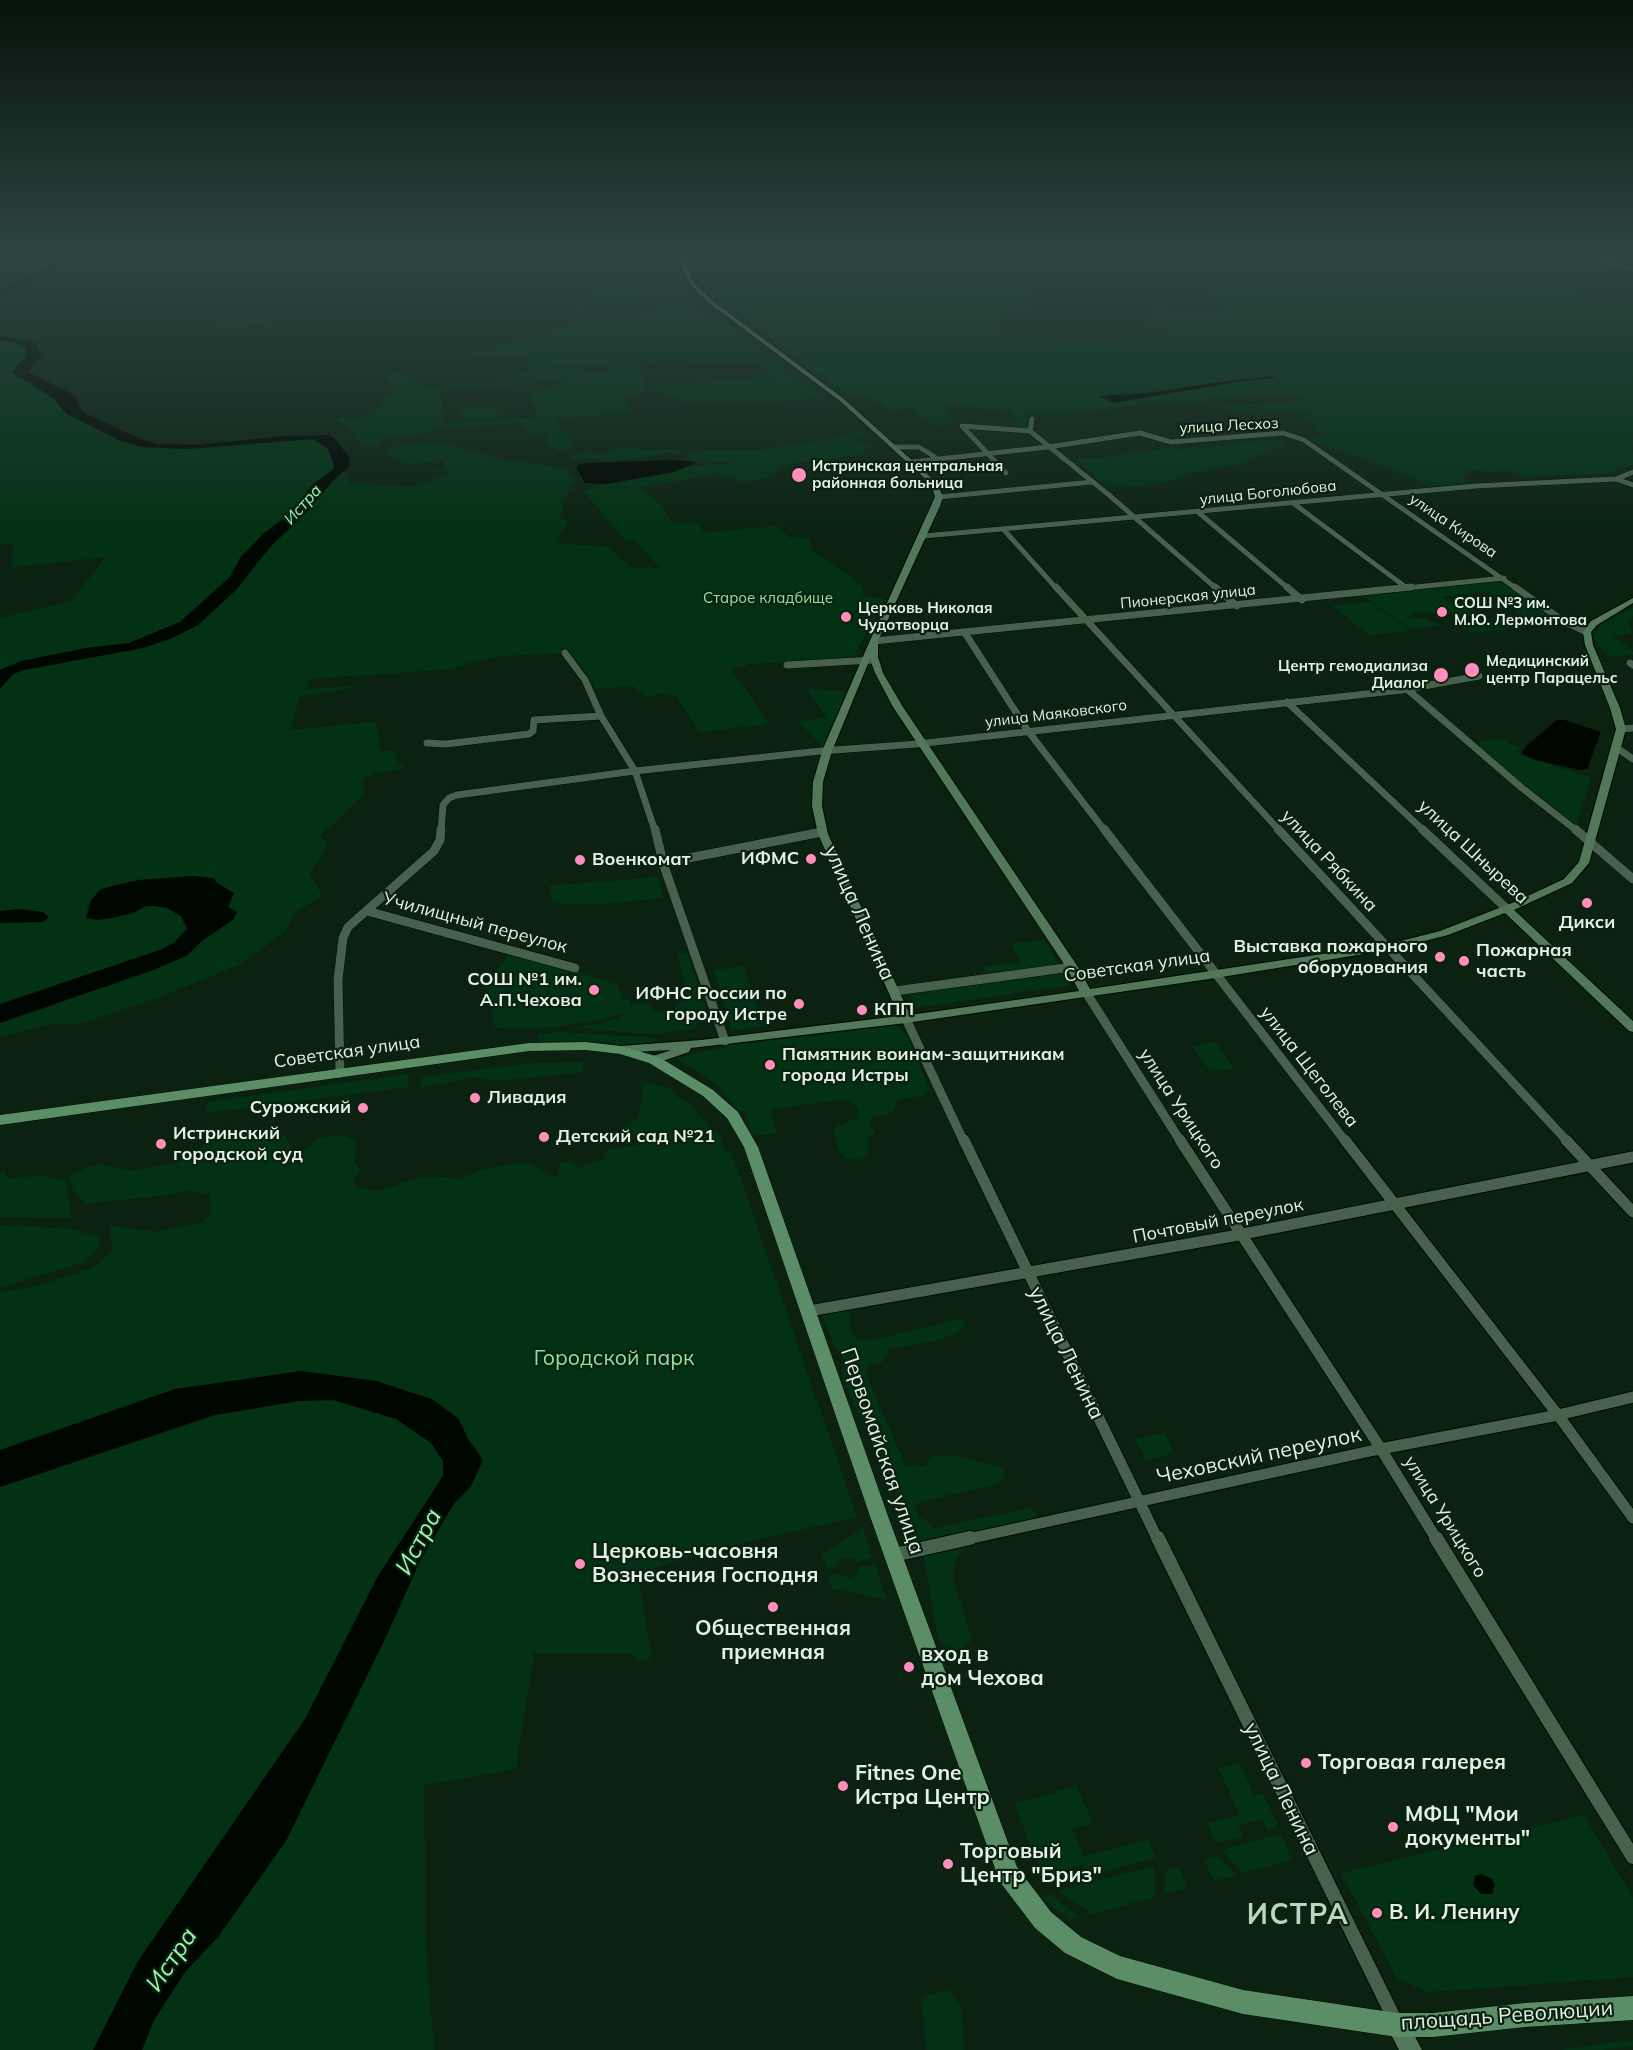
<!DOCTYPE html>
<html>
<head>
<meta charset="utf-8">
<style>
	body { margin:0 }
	canvas { display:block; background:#0b2211 }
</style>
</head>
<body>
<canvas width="1633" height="2050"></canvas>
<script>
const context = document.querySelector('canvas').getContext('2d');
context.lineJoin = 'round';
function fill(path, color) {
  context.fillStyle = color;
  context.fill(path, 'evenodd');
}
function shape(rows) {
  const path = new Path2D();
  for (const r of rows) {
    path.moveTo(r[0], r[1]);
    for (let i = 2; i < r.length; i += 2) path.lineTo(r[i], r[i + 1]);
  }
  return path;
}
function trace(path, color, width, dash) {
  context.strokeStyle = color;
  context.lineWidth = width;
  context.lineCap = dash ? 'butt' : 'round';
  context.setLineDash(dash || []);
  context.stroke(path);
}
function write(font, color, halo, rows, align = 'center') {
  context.font = font + ' Mulish,sans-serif';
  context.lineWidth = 4.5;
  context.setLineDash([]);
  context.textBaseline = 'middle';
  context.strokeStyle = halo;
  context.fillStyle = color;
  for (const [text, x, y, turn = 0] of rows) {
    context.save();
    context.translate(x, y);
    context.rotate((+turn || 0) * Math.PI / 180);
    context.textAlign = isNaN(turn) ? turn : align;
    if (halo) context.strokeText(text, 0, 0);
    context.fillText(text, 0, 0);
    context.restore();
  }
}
fill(shape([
	[33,252,55,252,57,256,39,272,0,289,0,271],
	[275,252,303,252,272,259,199,265,114,268,117,265,189,264,255,258],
	[461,252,669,252,667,263,688,299,572,306,575,296,598,293,587,281,583,269,557,259,492,254,474,262,482,269,452,271,441,266,410,268,402,263,413,260,383,263,383,260,404,258,404,253,420,253,417,256,442,259],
	[685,252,1107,252,1076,261,1034,265,1027,274,1044,288,1022,293,1033,308,990,323,1007,336,1048,341,1122,342,1164,331,1169,322,1142,322,1148,309,1210,312,1233,308,1190,283,1205,277,1160,252,1456,252,1485,268,1543,288,1594,295,1633,293,1633,446,1629,448,1633,450,1633,465,1610,473,1525,477,1508,470,1488,472,1482,470,1464,470,1470,474,1463,476,1466,483,1443,486,1424,484,1374,462,1310,440,1323,433,1314,430,1319,426,1300,418,1310,413,1270,411,1255,406,1247,407,1266,413,1251,413,1214,406,1305,401,1300,394,1205,398,1211,402,1207,404,1149,403,1069,414,1029,413,1027,428,1021,428,1011,411,945,404,954,423,935,426,912,408,884,411,888,409,869,396,849,396,704,286],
	[688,306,724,321,824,398,747,403,682,401,654,389,654,385,773,377,755,362,694,364,689,360,521,368,528,361,525,354,486,356,469,353,548,335,543,332,663,308],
	[257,316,271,322,230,329,220,323],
	[0,340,17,343,26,348,25,357,15,367,13,373,53,398,67,414,121,441,142,447,187,449,313,439,327,448,334,464,333,470,311,485,294,510,263,534,232,571,230,577,180,622,129,643,86,648,0,670,0,618,71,601,106,557,12,567,13,543,0,544],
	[627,364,639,365,645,368,638,374,648,384,643,393,625,398,631,413,554,418,561,430,570,436,568,439,573,447,558,451,549,444,545,435,533,436,522,426,522,423,439,428,408,439,385,438,372,448,363,446,356,437,356,434,347,425,336,421,342,417,352,419,374,414,380,408,380,402,384,396,395,392,391,382,385,377,390,373,399,372,425,386,440,390,444,417,439,424,539,417,529,397,536,391,563,384,562,381,452,389,442,386,513,381,514,372,532,369,585,367,586,372,592,373,603,372,608,369,605,366],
	[490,406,504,417,464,419,459,409],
	[861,430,865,436,855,439,872,448,862,451,868,454,791,464,780,468,773,476,744,482,714,475,640,487,661,505,671,521,676,524,698,523,704,533,777,526,790,538,809,538,813,552,848,574,863,588,863,597,884,598,853,659,746,664,747,666,729,669,751,696,768,724,699,732,676,696,660,693,648,697,633,686,595,689,584,668,568,653,503,656,475,661,453,669,309,679,308,689,352,686,351,688,300,697,290,730,375,722,381,751,395,751,398,762,404,766,399,770,379,772,363,779,364,795,319,837,328,844,310,873,322,896,295,912,285,932,238,965,160,997,79,1024,48,1024,0,1037,0,1023,153,970,186,956,203,940,233,920,228,907,228,888,193,876,139,880,110,886,91,900,87,909,86,918,133,913,146,906,154,906,167,908,181,917,187,928,175,942,160,950,0,1004,0,923,43,922,20,909,0,911,0,689,13,674,38,666,143,648,170,639,198,625,236,590,271,546,307,512,325,490,343,473,350,483,411,487,449,474,449,472,410,471,445,469,444,460,410,464,389,455,386,451,394,447,425,443,452,445,503,460,565,468,575,481,562,502,564,510,559,516,568,522,557,538,562,540,559,544,605,546,632,567,661,569,635,541,626,541,583,491,606,484,674,472,686,467,735,463,686,460,689,453,704,453,704,450,760,450,828,439],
	[1278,439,1285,443,1241,464,1194,472,1164,483,1116,488,1100,482,1075,459,1100,458,1169,448,1175,450],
	[630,447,646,450,675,449,681,454,658,452,660,455,625,460,573,459,568,455,590,453,601,455,607,454,609,450],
	[1500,581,1563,623,1471,633,1460,626,1525,618,1487,591,1441,597,1447,602,1476,610,1469,615,1443,615,1419,611,1408,617,1426,619,1442,626,1410,628,1363,596],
	[1370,602,1411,631,1369,635,1332,606],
	[1633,608,1633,616,1627,622,1633,633,1612,636,1633,651,1633,655,1608,657,1597,645,1594,637,1600,625],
	[806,688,846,692,823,746,797,721,827,718],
	[1504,739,1521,749,1518,753,1530,759,1591,777,1575,829,1476,747,1483,741],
	[658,877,663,898,594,905,553,903,549,886],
	[1044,940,1060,965,987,975,982,967,1021,962,1011,944],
	[687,953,708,1014,694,1029,652,1034,573,1028,604,1023,618,1018,628,1012,600,1020,556,1027,495,1028,486,984,509,954,573,970,618,985,623,1000,629,999,632,1005,646,1003,657,1012,665,1013,675,1009,677,1004,683,1003,681,995,687,994,677,954],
	[744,966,763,1026,732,1030,714,970],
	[1061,971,1070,985,916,1008,909,993],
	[891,1026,900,1027,908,1038,930,1090,921,1096,898,1100,892,1113,871,1117,871,1127,876,1133,868,1139,869,1154,861,1160,846,1158,840,1152,833,1132,838,1126,858,1118,859,1111,853,1102,846,1099,779,1108,770,1112,777,1132,767,1135,755,1135,751,1131,744,1110,739,1111,716,1084,675,1058,735,1045],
	[561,1032,656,1038,657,1041,627,1046,607,1042,538,1041,539,1034],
	[1215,1042,1234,1068,1211,1072,1192,1046],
	[584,1062,583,1072,496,1081,474,1077,421,1088,422,1077,532,1063],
	[409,1074,408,1087,206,1113,208,1102],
	[644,1082,671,1089,677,1097,689,1102,714,1132,721,1135,724,1150,731,1151,857,1517,742,1543,637,1573,651,1652,649,1660,637,1661,632,1653,534,1653,516,1769,424,1785,426,1948,434,2050,142,2050,154,2020,185,1972,218,1937,420,1561,453,1505,471,1486,483,1460,468,1439,459,1419,376,1381,301,1371,175,1389,0,1450,0,1293,35,1286,92,1268,112,1251,110,1226,158,1232,202,1222,211,1214,209,1194,188,1190,175,1194,84,1204,73,1190,69,1176,90,1166,101,1164,130,1171,179,1163,213,1140,274,1132,283,1135,288,1140,296,1157,319,1138,343,1135,356,1141,355,1163,360,1169,353,1182,357,1188,380,1191,416,1178,448,1177,458,1180,480,1170,498,1166,528,1163,557,1178,561,1163,571,1161,578,1168,603,1160,606,1150,642,1144,641,1139,631,1137,621,1129,630,1121,638,1118],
	[5,1172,7,1179,42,1175,66,1181,72,1218,0,1217,0,1173],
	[0,1225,72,1229,99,1237,100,1243,97,1251,84,1262,0,1288],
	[831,1308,849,1309,850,1326,856,1339,868,1341,961,1319,966,1324,959,1332,933,1341,887,1349,889,1356,880,1363,867,1366,867,1377,906,1466,924,1466,932,1457,950,1455,1004,1467,1005,1478,997,1484,923,1501,915,1506,920,1517,936,1528,1029,1508,1036,1512,1035,1519,966,1546,957,1558,952,1576,972,1639,963,1650,948,1649,938,1638,922,1550,911,1538,895,1502,897,1491,888,1482,841,1374,845,1364,842,1355,835,1347,822,1315],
	[333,1400,396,1419,431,1443,443,1461,443,1476,378,1576,305,1719,138,1961,93,2050,0,2050,0,1487,215,1415,299,1401],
	[1164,1433,1173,1449,1168,1456,1146,1460,1135,1439],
	[863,1528,872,1558,858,1562,852,1558,843,1558,835,1567,826,1568,822,1555],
	[875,1565,886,1599,832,1589,828,1576,837,1574,849,1578,857,1574,859,1567],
	[1239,1763,1255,1796,1263,1794,1279,1827,1267,1830,1262,1819,1238,1825,1243,1836,1216,1843,1207,1824,1240,1815,1218,1768],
	[1077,1786,1093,1824,1073,1829,1084,1857,1148,1840,1156,1857,1087,1877,1082,1864,1063,1870,1067,1880,1047,1886,1014,1804],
	[1584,1815,1633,1898,1633,1977,1427,1992,1397,1978,1341,1873],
	[1281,1834,1292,1860,1244,1873,1221,1850],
	[1217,1856,1237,1875,1214,1881,1204,1860],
	[1155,1866,1155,1897,1092,1914,1058,1891],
	[1179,1866,1187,1888,1164,1894,1166,1870],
	[1050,1894,1081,1917,1070,1919,1055,1909,1042,1897],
	[949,1990,961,2006,964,2050,927,2050,921,1998],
	[1633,2040,1633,2046,1604,2050,1559,2050]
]), '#023113');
fill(shape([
	[55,252,68,252,68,258,40,279,0,295,0,289,23,281,46,267,57,256],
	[0,336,34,342,42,354,28,372,72,394,76,397,81,410,89,415,143,440,159,444,196,445,282,436,327,435,333,437,350,458,349,467,336,477,307,512,271,546,236,590,198,625,170,639,143,648,24,670,13,674,0,689,0,670,21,661,86,648,129,643,180,622,230,577,240,558,263,534,294,510,312,485,333,470,334,464,327,448,313,439,187,449,142,447,121,441,67,414,53,398,13,373,15,367,25,357,26,348,17,343,0,340],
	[1228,381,1232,383,1113,403,1099,396,1147,393],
	[671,460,697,462,674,472,606,484,585,483,576,468,578,465,586,463],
	[1557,720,1565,720,1601,732,1587,769,1579,770,1536,760,1521,754,1526,746],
	[193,876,214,878,217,883,234,893,228,907,237,912,233,920,203,940,186,956,153,970,0,1023,0,1004,160,950,175,942,187,928,181,916,167,908,154,906,146,906,133,913,117,917,98,920,86,918,91,900,101,889,139,880],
	[20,909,43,912,49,917,43,922,0,923,0,911],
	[301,1371,376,1381,432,1399,459,1419,468,1439,483,1460,471,1486,453,1505,420,1561,386,1637,286,1841,218,1937,185,1972,154,2020,142,2050,93,2050,138,1961,305,1719,378,1576,443,1476,443,1461,431,1443,396,1419,333,1400,299,1401,215,1415,0,1487,0,1450,175,1389],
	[1481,1874,1492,1879,1495,1885,1492,1894,1481,1894,1473,1885,1475,1876]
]), '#000701');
trace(shape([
	[62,263,155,260,179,263,255,257,275,252],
	[1229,382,1273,377]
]), '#000701', 1.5);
const streetFar5 = shape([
	[1573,252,1633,270],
	[1605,260,1633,256]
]);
const streetFar4 = shape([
	[1032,419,1030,431,1109,495,1217,589],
	[895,447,919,447,935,457],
	[911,462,1048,447,1140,433,1171,442,1283,433,1304,440,1517,589],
	[1006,473,962,426,1030,431],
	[1616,479,1633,485],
	[939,497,1092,482],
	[1293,503,1407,588],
	[1198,512,1289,589],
	[1004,530,1057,589],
	[924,536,1476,486,1616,479,1633,472],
	[1396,589,1504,578]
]);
const streetFar3 = shape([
	[1056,587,1280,831],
	[1215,587,1237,606],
	[1287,587,1302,600],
	[1515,587,1565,622,1587,632],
	[965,633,1028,731,1105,831],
	[874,641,1411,587],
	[565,653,585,680,601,716,635,771,655,831],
	[1630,663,1633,665],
	[787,665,873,660],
	[1407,689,1522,788,1577,831],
	[1287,702,1424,831],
	[1621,729,1633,728],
	[427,743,446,744,529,734,533,731,534,720,601,716],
	[1617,748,1633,759],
	[441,831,443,805,449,798,457,795,635,771,821,751,917,744,1402,690,1479,676]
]);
const streetFar2 = shape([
	[655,829,664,866,725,1041],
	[1104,829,1346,1142],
	[1278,829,1568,1142],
	[1422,829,1507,909],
	[1575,829,1633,879],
	[663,863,822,832],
	[367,911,575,968],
	[895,991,1072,967],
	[1087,994,1181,1142],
	[906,1019,964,1142],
	[340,1073,338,980,343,938,348,927,434,851,440,840,441,829]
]);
const streetFar1 = shape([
	[964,1140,1158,1540],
	[1180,1140,1381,1449,1437,1540],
	[1345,1140,1558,1415,1633,1518],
	[1566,1140,1633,1212],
	[809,1311,1233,1236,1633,1157],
	[963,1540,1375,1450,1558,1415,1633,1397]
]);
const street = shape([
	[1158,1538,1396,2022],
	[1436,1538,1633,1857],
	[894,1555,970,1538]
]);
const secondary = shape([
	[679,252,683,252,683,259,694,283,713,301,844,399,937,483,943,497,940,506,878,641,878,657,883,673,903,707,1078,967,1090,989,1389,944,1440,931,1517,901,1564,879,1579,862,1616,729,1610,708,1585,645,1583,632,1591,621,1633,598,1633,603,1597,625,1591,632,1593,645,1620,708,1626,729,1589,863,1572,883,1514,910,1633,1021,1633,1032,1629,1031,1505,913,1448,935,1389,950,1209,979,906,1023,691,1048,689,1052,654,1064,648,1060,650,1057,671,1050,617,1053,615,1050,617,1047,621,1046,701,1040,899,1016,818,834,812,806,813,782,822,751,868,645,935,497,931,484,840,401,709,303,690,285,679,259,679,252],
	[870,659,875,673,893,707,1066,967,1079,991,910,1015,828,834,822,806,823,782,832,751,870,659],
	[1397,2014,1405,2017,1422,2050,1399,2050,1386,2025,1389,2017,1397,2014]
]);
const primary = shape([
	[586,1042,621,1046,659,1057,713,1090,738,1112,758,1147,889,1519,1017,1867,1051,1912,1081,1937,1120,1956,1243,1990,1397,2013,1433,2013,1525,2003,1633,1996,1633,2020,1525,2027,1433,2037,1397,2037,1243,2014,1117,1979,1065,1953,1035,1928,1000,1882,997,1874,871,1519,744,1147,727,1118,703,1096,649,1063,620,1054,586,1050,529,1051,0,1125,0,1115,529,1043,586,1042]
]);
trace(streetFar5, '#000b01', 4.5);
trace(streetFar4, '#000b01', 6);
trace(streetFar3, '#000b01', 8);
trace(streetFar2, '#000b01', 10);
trace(streetFar1, '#000b01', 13);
trace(street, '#000b01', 16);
trace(secondary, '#000b01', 2);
trace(primary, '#000b01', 1);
trace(streetFar5, '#48614c', 4);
trace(streetFar4, '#48614c', 5);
trace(streetFar3, '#48614c', 7);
trace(streetFar2, '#48614c', 9);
trace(streetFar1, '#48614c', 11);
trace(street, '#48614c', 14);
fill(secondary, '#527859');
fill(primary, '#5b8e66');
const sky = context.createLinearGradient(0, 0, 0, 539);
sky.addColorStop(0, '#061309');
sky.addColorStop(0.47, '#2e4443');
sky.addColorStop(1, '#2e444300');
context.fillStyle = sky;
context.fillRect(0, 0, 1633, 539);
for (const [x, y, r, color] of [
	[799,475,8,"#ff8ebb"],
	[1442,612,6,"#ff8ebb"],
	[846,617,6,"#ff8ebb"],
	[1472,670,8,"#ff8ebb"],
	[1441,675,8,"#ff8ebb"],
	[811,859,6,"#ff8ebb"],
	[580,860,6,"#ff8ebb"],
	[1587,903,6,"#ff8ebb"],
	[1440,957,6,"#ff8ebb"],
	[1464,961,6,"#ff8ebb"],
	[594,990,6,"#ff8ebb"],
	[799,1004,6,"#ff8ebb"],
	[862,1010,6,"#ff8ebb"],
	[770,1065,6,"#ff8ebb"],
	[475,1098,6,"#ff8ebb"],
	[363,1108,6,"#ff8ebb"],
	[544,1137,6,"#ff8ebb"],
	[161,1144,6,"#ff8ebb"],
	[580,1564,6,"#ff8ebb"],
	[773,1607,6,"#ff8ebb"],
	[909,1667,6,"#ff8ebb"],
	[1306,1763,6,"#ff8ebb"],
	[843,1786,6,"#ff8ebb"],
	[1393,1827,6,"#ff8ebb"],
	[948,1864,6,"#ff8ebb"],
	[1377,1913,6,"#ff8ebb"]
]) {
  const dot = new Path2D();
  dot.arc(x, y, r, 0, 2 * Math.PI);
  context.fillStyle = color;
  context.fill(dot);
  trace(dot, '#0b2211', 2);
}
write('15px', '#e3f1e5', '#0b2211', [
	["улица Лесхоз",1229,426,-3],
	["улица Боголюбова",1268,493,-6],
	["улица Кирова",1453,526,34],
	["Пионерская улица",1188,597,-6],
	["улица Маяковского",1056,714,-7]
]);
write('bold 15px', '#e3f1e5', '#0b2211', [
	["Истринская центральная",812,466],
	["районная больница",812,483],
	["СОШ №3 им.",1454,603],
	["М.Ю. Лермонтова",1454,620],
	["Церковь Николая",858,608],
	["Чудотворца",858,625],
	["Медицинский",1486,661],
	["центр Парацельс",1486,678],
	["Центр гемодиализа",1428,666,"right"],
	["Диалог",1428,683,"right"]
], 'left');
write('15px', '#8ce39f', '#0b2211', [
	["Старое кладбище",768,598]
]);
write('italic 16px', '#9cf4af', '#0b2211', [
	["Истра",303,505,-48]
]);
write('18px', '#e3f1e5', '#0b2211', [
	["улица Шнырева",1473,852,43],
	["улица Рябкина",1329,861,47],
	["Училищный переулок",475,923,15],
	["Советская улица",1137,966,-8],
	["Советская улица",347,1052,-8],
	["улица Щеголева",1309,1067,52],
	["улица Урицкого",1181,1109,57],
	["Почтовый переулок",1218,1221,-11],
	["улица Урицкого",1445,1517,58]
]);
write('bold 18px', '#e3f1e5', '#0b2211', [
	["ИФМС",799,859,"right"],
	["Военкомат",592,860],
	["Дикси",1587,923,"center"],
	["Выставка пожарного",1428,947,"right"],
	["оборудования",1428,968,"right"],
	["Пожарная",1476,951],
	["часть",1476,972],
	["СОШ №1 им.",582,980,"right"],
	["А.П.Чехова",582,1001,"right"],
	["ИФНС России по",787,994,"right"],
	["городу Истре",787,1015,"right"],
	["КПП",874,1010],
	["Памятник воинам-защитникам",782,1055],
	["города Истры",782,1076],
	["Ливадия",487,1098],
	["Сурожский",351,1108,"right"],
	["Истринский",173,1134],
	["городской суд",173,1155],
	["Детский сад №21",556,1137]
], 'left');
write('21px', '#e3f1e5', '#0b2211', [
	["улица Ленина",859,913,66],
	["улица Ленина",1066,1353,64],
	["Первомайская улица",882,1451,71],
	["Чеховский переулок",1259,1456,-12],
	["улица Ленина",1281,1789,64],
	["площадь Революции",1507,2016,-4]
]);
write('21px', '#8ce39f', '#0b2211', [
	["Городской парк",614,1359]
]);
write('bold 21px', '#e3f1e5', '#0b2211', [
	["Церковь-часовня",592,1552],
	["Вознесения Господня",592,1576],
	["Общественная",773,1629,"center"],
	["приемная",773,1653,"center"],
	["вход в",921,1655],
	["дом Чехова",921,1679],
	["Торговая галерея",1318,1763],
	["Fitnes One",855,1774],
	["Истра Центр",855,1798],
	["МФЦ \"Мои",1405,1815],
	["документы\"",1405,1839],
	["Торговый",960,1852],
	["Центр \"Бриз\"",960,1876],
	["В. И. Ленину",1389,1913]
], 'left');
write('italic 24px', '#9cf4af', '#0b2211', [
	["Истра",419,1542,-62],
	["Истра",172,1960,-56]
]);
context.letterSpacing = '1.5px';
write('bold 28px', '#b9d6be', '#0b2211', [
	["ИСТРА",1298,1916]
]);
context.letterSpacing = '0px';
</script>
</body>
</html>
